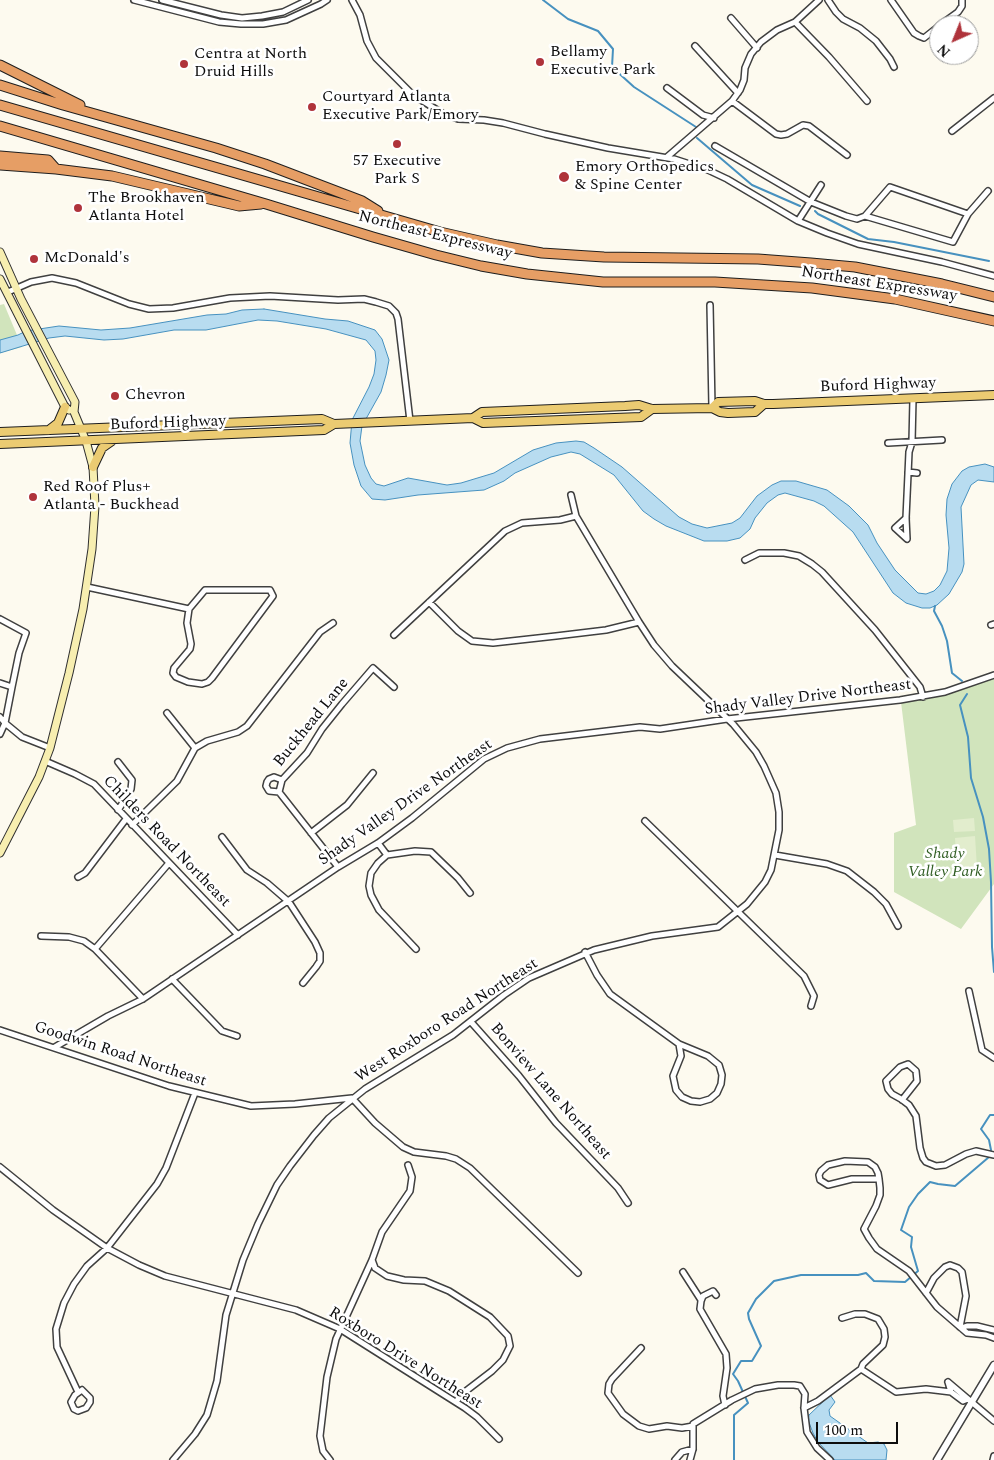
<!DOCTYPE html>
<html>
<head>
<meta charset="utf-8">
<style>
	body { margin:0 }
	#map { position:relative; width:994px; height:1460px; overflow:hidden; background:#fdfaef; font-family:Spectral,serif }
	canvas { display:block }
	.north { position:absolute; left:929px; top:15px; width:50px; height:50px; box-sizing:border-box; background:#fff; border:1px solid #9e9e9e; border-radius:50%; rotate:224deg; font-size:14px; font-weight:700; line-height:20px; text-align:center; color:#0d0d0d }
	.north::after { content:''; display:block; margin:auto; width:18px; height:22px; background:#af333b; clip-path:polygon(50% 0,100% 100%,50% 72%,0 100%) }
	.scale { position:absolute; left:816px; top:1422px; width:82px; height:22px; box-sizing:border-box; border:2px solid #0d0d0d; border-top:0; padding-left:6px; font-size:15px; line-height:18px; white-space:nowrap; color:#0d0d0d; -webkit-text-stroke:4px #fff; paint-order:stroke }
</style>
</head>
<body>
<div id="map">
<canvas width="994" height="1460"></canvas>
<div class="north">N</div>
<div class="scale">100 m</div>
</div>
<script>
const context = document.querySelector('canvas').getContext('2d');
context.lineJoin = 'round';
function fill(path, color) {
  context.fillStyle = color;
  context.fill(path, 'evenodd');
}
function shape(rows) {
  const path = new Path2D();
  for (const r of rows) {
    path.moveTo(r[0], r[1]);
    for (let i = 2; i < r.length; i += 2) path.lineTo(r[i], r[i + 1]);
  }
  return path;
}
function trace(path, color, width, dash) {
  context.strokeStyle = color;
  context.lineWidth = width;
  context.lineCap = dash ? 'butt' : 'round';
  context.setLineDash(dash || []);
  context.stroke(path);
}
function write(font, color, halo, rows, align = 'center') {
  context.font = font + ' Spectral,serif';
  context.lineWidth = 5;
  context.setLineDash([]);
  context.textBaseline = 'middle';
  context.strokeStyle = halo;
  context.fillStyle = color;
  for (const [text, x, y, turn = 0] of rows) {
    context.save();
    context.translate(x, y);
    context.rotate((+turn || 0) * Math.PI / 180);
    context.textAlign = isNaN(turn) ? turn : align;
    if (halo) context.strokeText(text, 0, 0);
    context.fillText(text, 0, 0);
    context.restore();
  }
}
fill(shape([
	[4,304,22,347,0,353,0,305],
	[994,674,994,884,961,929,894,892,894,833,916,825,901,702]
]), '#d1e4bc');
fill(shape([
	[974,818,975,831,954,832,953,820],
	[975,836,977,868,957,869,955,838]
]), '#e2edcd');
const water = shape([
	[264,309,325,319,348,321,375,330,382,339,389,360,386,375,381,392,362,426,360,441,365,465,371,478,376,484,384,486,408,478,447,485,461,483,494,473,533,450,556,443,576,441,584,442,594,448,622,467,679,517,692,524,707,528,732,523,740,518,757,496,772,485,781,481,796,481,827,490,849,506,868,525,877,543,895,570,918,593,926,594,934,591,940,585,947,571,949,548,946,515,947,499,952,484,962,471,969,467,985,464,994,467,994,482,978,480,971,485,961,507,964,564,962,572,949,594,937,605,930,608,922,608,906,603,893,593,853,532,824,506,814,501,785,493,778,495,767,503,755,518,750,529,740,538,727,541,704,541,666,526,654,519,643,511,614,475,580,454,571,452,551,457,515,473,504,481,484,490,418,495,385,500,372,499,361,486,354,465,350,443,352,420,369,387,374,374,376,360,375,351,366,340,326,329,277,321,258,320,206,330,174,330,123,339,104,340,65,336,49,338,0,353,0,340,18,335,26,331,59,326,101,330,130,328,207,315,226,314,242,310,264,309],
	[830,1395,835,1402,829,1410,830,1416,868,1443,878,1442,884,1444,887,1450,886,1460,835,1460,818,1442,813,1433,808,1420,809,1415,830,1395]
]);
fill(water, '#b8dcf0');
trace(water, '#4791bf', 1);
trace(shape([
	[543,0,568,19,598,31,613,49,612,67,634,87,696,127],
	[697,138,752,185,800,206],
	[815,211,818,214,868,239,894,242,989,261],
	[935,606,934,611,942,626,947,641,952,673,962,681],
	[967,694,960,705,968,737,971,778,983,817,989,849,991,882,992,947,994,972],
	[734,1460,734,1415,748,1403,738,1381,733,1374,741,1361,752,1361,761,1346,749,1319,748,1313,756,1299,774,1281,801,1275,858,1275,866,1273,874,1281,905,1282,918,1271,911,1247,912,1237,901,1230,909,1207,918,1194,930,1182,938,1184,955,1186,989,1157,991,1150,989,1140,981,1129,990,1115,994,1115]
]), '#4791bf', 2);
const minor = shape([
	[134,0,219,22,241,24,263,24,286,20,321,4,327,0],
	[162,0,221,15,242,18,262,16,283,12,308,0],
	[352,0,360,15,367,41,376,58,413,95,442,113,458,119,484,120,503,123,545,134,608,148,674,159,708,170,727,179,798,221,827,233,858,244,942,262,994,276],
	[828,0,836,12,843,19,860,28,876,41,890,59,894,67],
	[891,0,914,33,919,36,924,38,939,26],
	[731,18,757,48],
	[795,22,829,57,867,101],
	[940,25,958,12,962,6,962,0],
	[695,46,738,93],
	[667,88,703,115,714,118],
	[732,101,776,134,781,135,787,134,803,125,809,126,847,155],
	[952,131,994,98],
	[715,146,811,202,846,216,857,219,865,216,890,187,968,214],
	[667,157,732,101,740,90,744,80,745,68,751,54,761,42,777,30,795,22,819,0],
	[865,216,953,242,968,214,988,191],
	[798,221,821,185],
	[8,292,31,282,52,278,76,283,129,304,149,309,173,308,230,298,270,296,338,300,364,299,376,302,389,306,396,313,398,319,410,421],
	[710,305,712,407],
	[888,443,942,440],
	[908,472,917,473],
	[906,518,895,528,907,539,906,518,909,452,912,442,913,399],
	[745,560,759,553,784,553,799,556,812,564,822,572,875,630,920,687,923,697],
	[87,587,189,609,187,623,191,644,190,649,174,668,173,673,176,677,188,682,202,684,208,682,212,678,273,596,270,590,205,590,189,609],
	[429,602,458,631,472,641,493,643,556,636,606,630,639,622],
	[0,619,26,633,19,653,12,687,0,683],
	[991,625,994,624],
	[394,635,505,531,522,523,560,520,576,516],
	[12,687,5,723,22,737,50,748],
	[167,713,195,748],
	[0,717,5,723,0,734],
	[45,761,75,774,94,784,238,935],
	[279,792,269,791,266,786,267,782,269,779,274,777,282,780],
	[118,810,126,798,131,789,132,780,118,762],
	[645,821,804,976,814,996,811,1006],
	[132,825,177,781,195,748,207,741,238,732,247,726,320,632,333,623],
	[311,833,347,805,373,773],
	[222,837,247,870,267,883,289,902,315,942,320,953,320,961,316,967,303,983],
	[378,843,387,855],
	[775,855,827,864,847,871,874,892,886,904,898,926],
	[338,867,279,792,282,780,307,753,322,729,342,704,373,668,394,687],
	[78,877,85,873,126,819],
	[41,936,69,937,84,941,95,949,143,999],
	[95,949,169,863],
	[416,949,379,910,371,895,369,886,371,873,378,863,387,855,415,851,431,852,458,878,470,893],
	[585,952,597,975,610,994,679,1044],
	[172,979,222,1031,237,1036],
	[969,991,982,1050,994,1058],
	[471,1022,519,1076,556,1123,618,1188,628,1203],
	[0,1030,169,1086,251,1106,295,1104,352,1098,375,1123,403,1147,414,1152,446,1156,456,1159,470,1168,578,1273],
	[679,1044,708,1056,719,1065,722,1075,721,1084,717,1093,710,1099,700,1102,691,1101,682,1097,676,1090,673,1076,681,1056,679,1044],
	[55,1047,108,1016,143,999,338,867,378,843,412,818,484,759,507,748,540,739,640,727,660,729,727,719,900,700,945,692,994,675],
	[902,1100,917,1081,916,1071,908,1064,900,1067,886,1081,888,1089,892,1094,901,1099,909,1105,916,1116,920,1148,923,1158,926,1162,936,1166,945,1165,966,1154,976,1151,994,1155],
	[0,1167,53,1210,107,1248,139,1265,165,1276,296,1310,340,1329,465,1408,477,1417,499,1439],
	[879,1179,852,1179,828,1185,820,1180,819,1175,821,1171,828,1165,845,1161,868,1162,875,1167,878,1173,879,1179,880,1188,880,1195,876,1206,864,1229,869,1238,877,1249,909,1271,937,1307,960,1327,967,1333,986,1335,994,1338],
	[372,1260,375,1268,387,1276,404,1280,425,1281,449,1291,490,1317,508,1336,510,1346,503,1360,492,1371,462,1394,456,1402],
	[683,1272,701,1300],
	[926,1293,934,1278,945,1267,950,1265,958,1268,962,1272,966,1296,960,1327],
	[716,1295,713,1291,703,1296,701,1301,700,1309,726,1354,727,1368,723,1396,725,1405],
	[961,1328,967,1326,977,1326,994,1330],
	[641,1348,612,1379,609,1384,608,1393,623,1414,639,1426,649,1429,667,1426,682,1428,693,1426,693,1424,732,1400,755,1389,778,1385,794,1385,800,1386,805,1394,804,1408,807,1432,817,1448,830,1460],
	[861,1369,896,1392,926,1389,951,1392],
	[948,1382,994,1421],
	[948,1382,951,1392,963,1401,968,1399],
	[82,1390,90,1398,90,1402,86,1408,78,1411,74,1409,71,1402,75,1395,82,1390],
	[78,1392,57,1347,56,1329,64,1303,74,1284,87,1266,107,1248,157,1184,166,1168,195,1093],
	[804,1408,818,1401,861,1369,863,1364,883,1345,885,1337,884,1329,878,1319,865,1314,855,1314,842,1318],
	[173,1460,195,1434,207,1415,217,1381,226,1315,243,1260,258,1224,277,1185,290,1166,314,1135,329,1118,365,1089,453,1035,504,995,529,978,594,950,652,936,718,927,747,904,765,882,771,870,779,830,779,812,776,793,764,766,756,752,733,724,672,666,654,645,639,622,576,516,571,495],
	[330,1460,323,1451,320,1436,327,1377,336,1339,372,1260,382,1232,410,1191,412,1177,408,1165],
	[675,1460,682,1452,693,1449],
	[690,1460,693,1449,693,1426],
	[993,1460,994,1456]
]);
const tertiary = shape([
	[937,1460,994,1365]
]);
const secondary = shape([
	[0,252,21,299,75,402,74,412,86,441,93,467,95,506,92,549,83,609,69,673,50,748,39,777,0,853],
	[0,279,65,407,69,410]
]);
const primary = shape([
	[712,408,718,402,755,401,764,404,773,404,994,395],
	[473,418,483,423,641,417,652,409],
	[49,430,58,423,65,407],
	[0,432,322,419,334,424],
	[0,444,324,430,334,424,473,418,482,412,625,406,639,405,652,409,712,408,720,412,728,413,755,412,764,404],
	[93,467,102,448,112,441]
]);
const motorway = shape([
	[0,65,80,105],
	[0,85,63,105,216,148,265,164,362,201,378,211],
	[0,105,440,232,497,245,542,253,604,257,758,259,811,263,855,267,942,284,994,297],
	[0,126,266,204,373,237,436,255,481,266,527,274,603,282,715,282,812,288,895,299,994,321],
	[0,156,48,160,56,169],
	[0,165,56,169,112,176,239,206,261,204]
]);
trace(minor, '#404040', 8);
trace(tertiary, '#404040', 9);
trace(secondary, '#2f2f2f', 9);
trace(primary, '#1e1e1e', 10);
trace(motorway, '#1e1e1e', 11);
trace(minor, '#fff', 5);
trace(tertiary, '#fff', 6);
trace(secondary, '#f7eeb0', 7);
trace(primary, '#ebcb72', 8);
trace(motorway, '#e69e65', 9);
for (const [x, y, r, color] of [
	[540,62,5,"#af333b"],
	[184,64,5,"#af333b"],
	[312,107,5,"#af333b"],
	[397,144,5,"#af333b"],
	[564,177,6,"#af333b"],
	[78,208,5,"#af333b"],
	[34,259,5,"#af333b"],
	[115,396,5,"#af333b"],
	[33,497,5,"#af333b"]
]) {
  const dot = new Path2D();
  dot.arc(x, y, r, 0, 2 * Math.PI);
  context.fillStyle = color;
  context.fill(dot);
  trace(dot, '#fff', 2);
}
write('16px', '#0d0d0d', '#fff', [
	["Bellamy",550,53],
	["Executive Park",550,71],
	["Centra at North",194,55],
	["Druid Hills",194,73],
	["Courtyard Atlanta",322,98],
	["Executive Park/Emory",322,116],
	["57 Executive",397,162,"center"],
	["Park S",397,180,"center"],
	["Emory Orthopedics",575,168],
	["& Spine Center",575,186],
	["The Brookhaven",88,199],
	["Atlanta Hotel",88,217],
	["McDonald's",44,259],
	["Chevron",125,396],
	["Red Roof Plus+",43,488],
	["Atlanta - Buckhead",43,506]
], 'left');
write('16px', '#0d0d0d', '#fff', [
	["Northeast Expressway",435,236,14],
	["Northeast Expressway",879,285,9],
	["Buford Highway",878,386,-2],
	["Buford Highway",168,424,-2],
	["Shady Valley Drive Northeast",808,698,-7],
	["Buckhead Lane",312,723,-51],
	["Shady Valley Drive Northeast",406,803,-35],
	["Childers Road Northeast",166,842,46],
	["West Roxboro Road Northeast",447,1021,-33],
	["Goodwin Road Northeast",120,1055,18],
	["Bonview Lane Northeast",550,1092,49],
	["Roxboro Drive Northeast",405,1359,32]
]);
write('italic 16px', '#315e24', '#fff', [
	["Shady",945,855],
	["Valley Park",945,873]
]);
</script>
</body>
</html>
